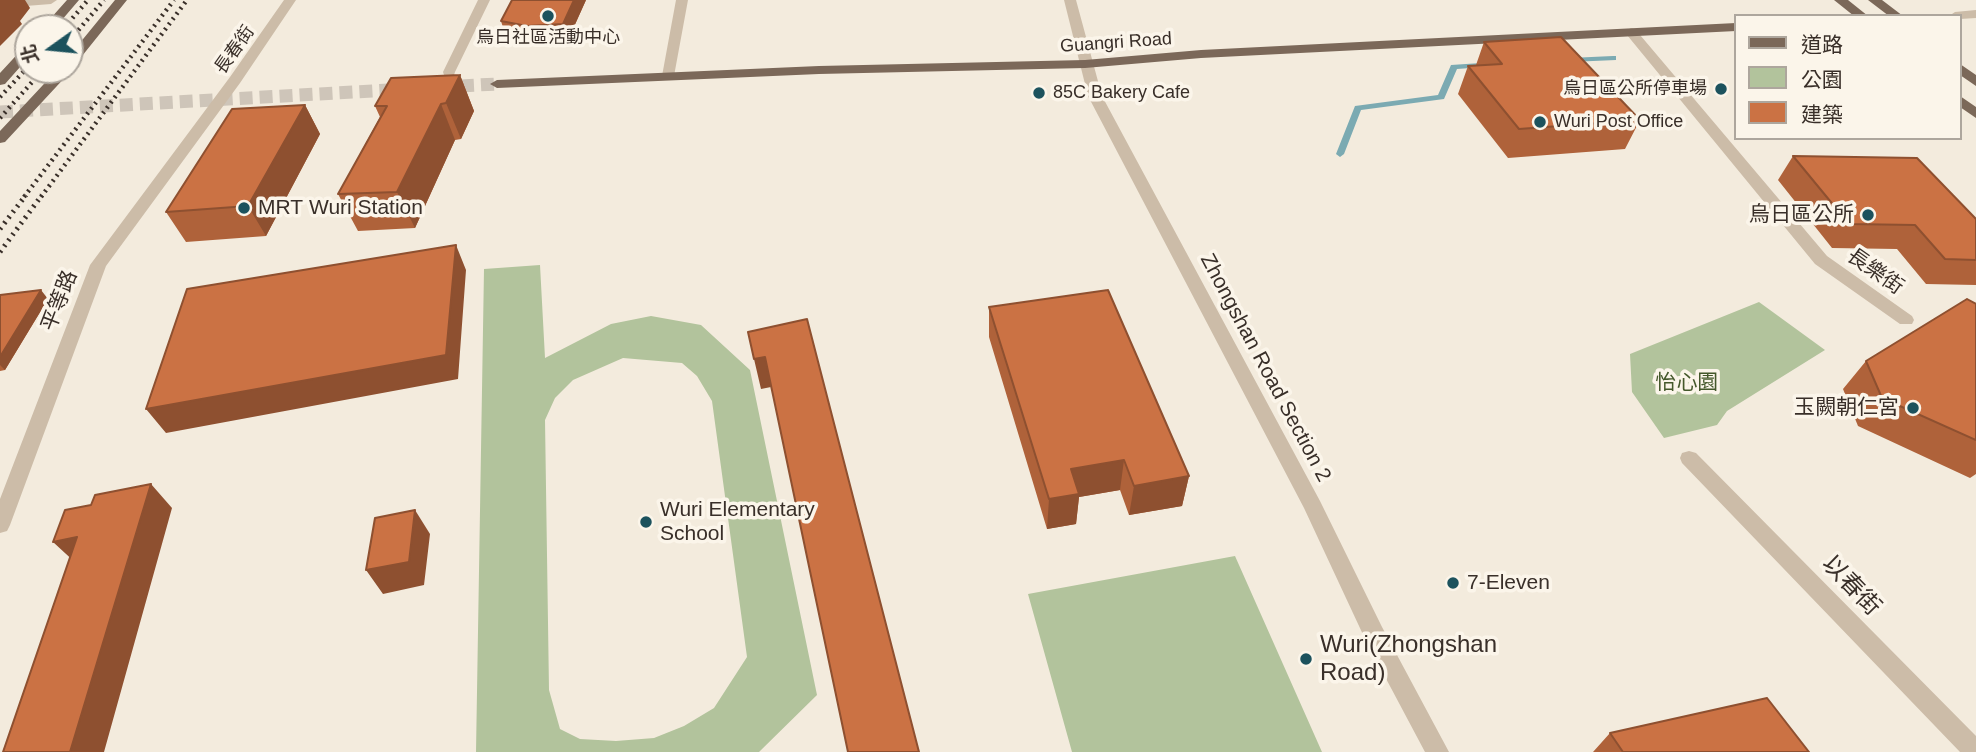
<!DOCTYPE html>
<html>
<head>
<meta charset="utf-8">
<style>
	body { margin:0 }
	#map { position:relative; width:1976px; height:752px; overflow:hidden; background:#f3ebdd; font-family:Helvetica,"Noto Sans TC",sans-serif }
	canvas { display:block }
	.legend { position:absolute; left:1734px; top:14px; width:228px; height:126px; box-sizing:border-box; background:#fbf5ea; border:2px solid #ada69d; margin:0; padding:9px 12px; list-style:none; font-size:21px; color:#392f29 }
	.legend li { display:flex; align-items:center; gap:14px; height:35px }
	.legend b { width:35px; border:2px solid #ada69d }
	.north { position:absolute; left:14px; top:14px; width:70px; height:70px; box-sizing:border-box; background:#fbf5ea; border:2px solid #ada69d; border-radius:50%; rotate:255deg; font-size:19px; font-weight:700; line-height:28px; text-align:center; color:#392f29 }
	.north::after { content:''; display:block; margin:auto; width:24px; height:32px; background:#1c525d; clip-path:polygon(50% 0,100% 100%,50% 72%,0 100%) }
</style>
</head>
<body>
<div id="map">
<canvas width="1976" height="752"></canvas>
<ul class="legend">
<li><b style="height:9px;background:#7b6859"></b>道路</li>
<li><b style="height:19px;background:#b2c39c"></b>公園</li>
<li><b style="height:19px;background:#cb7244"></b>建築</li>
</ul>
<div class="north">北</div>
</div>
<script>
const context = document.querySelector('canvas').getContext('2d');
context.lineJoin = 'round';
function fill(path, color) {
  context.fillStyle = color;
  context.fill(path, 'evenodd');
}
function shape(rows) {
  const path = new Path2D();
  for (const r of rows) {
    path.moveTo(r[0], r[1]);
    for (let i = 2; i < r.length; i += 2) path.lineTo(r[i], r[i + 1]);
  }
  return path;
}
function trace(path, color, width, dash) {
  context.strokeStyle = color;
  context.lineWidth = width;
  context.lineCap = dash ? 'butt' : 'round';
  context.setLineDash(dash || []);
  context.stroke(path);
}
function write(font, color, halo, rows, align = 'center') {
  context.font = font + ' Helvetica,"Noto Sans TC",sans-serif';
  context.lineWidth = 7;
  context.setLineDash([]);
  context.textBaseline = 'middle';
  context.strokeStyle = halo;
  context.fillStyle = color;
  for (const [text, x, y, turn = 0] of rows) {
    context.save();
    context.translate(x, y);
    context.rotate((+turn || 0) * Math.PI / 180);
    context.textAlign = isNaN(turn) ? turn : align;
    if (halo) context.strokeText(text, 0, 0);
    context.fillText(text, 0, 0);
    context.restore();
  }
}
fill(shape([
	[540,265,545,358,611,324,651,316,701,325,750,370,817,695,759,752,476,752,484,269],
	[623,358,682,363,697,376,712,401,747,657,714,708,684,726,654,738,616,741,580,739,560,729,549,690,545,420,555,398,573,380],
	[1759,302,1825,350,1727,411,1717,425,1664,438,1632,392,1630,354],
	[1235,556,1322,752,1072,752,1028,594]
]), '#b2c39c');
fill(shape([
	[1613,56,1616,56,1616,60,1570,62,1566,60,1570,58,1613,56],
	[1481,63,1485,65,1484,67,1457,69,1444,99,1361,110,1344,154,1340,157,1336,154,1355,106,1438,95,1451,65,1481,63]
]), '#7baab2');
trace(shape([
	[441,87,497,84],
	[0,112,406,89]
]), '#cec5b9', 13, [13, 7]);
fill(shape([
	[0,0,57,0,51,4,0,8,0,0],
	[284,0,296,0,240,83,106,266,10,525,7,531,0,533,0,499,90,265,230,77,284,0],
	[478,0,490,0,455,72,454,75,444,75,443,72,478,0],
	[676,0,688,0,674,76,668,80,662,76,676,0],
	[1064,0,1076,0,1102,96,1320,501,1382,627,1449,752,1425,752,1366,641,1304,508,1088,96,1064,0],
	[1976,10,1976,18,1960,19,1960,16,1949,16,1955,12,1976,10],
	[1631,28,1635,29,1827,256,1912,316,1914,320,1912,324,1900,324,1815,264,1627,35,1625,32,1631,28],
	[1689,451,1696,453,1976,736,1976,752,1960,752,1682,463,1680,458,1682,453,1689,451]
]), '#ccbca8');
fill(shape([
	[67,0,79,0,55,28,42,28,67,0],
	[115,0,127,0,74,66,70,67,70,55,115,0],
	[1834,0,1848,0,1868,16,1854,16,1834,0],
	[1868,0,1882,0,1903,16,1889,16,1868,0],
	[1736,23,1736,31,1201,58,1085,68,819,74,497,88,490,84,497,80,819,66,1085,60,1201,50,1736,23],
	[28,46,28,58,5,84,0,85,0,73,24,47,28,46],
	[1960,64,1976,75,1976,86,1960,75,1960,64],
	[70,69,70,70,69,73,5,142,0,143,0,131,57,70,70,69],
	[1960,96,1976,107,1976,118,1960,107,1960,96]
]), '#7b6859');
trace(shape([
	[64,28,88,0],
	[70,40,104,0],
	[0,97,28,67],
	[0,118,43,70],
	[24,197,174,0],
	[41,197,187,0]
]), '#392f29', 4.5, [2, 4.5]);
trace(shape([
	[0,229,26,195],
	[0,252,42,195]
]), '#392f29', 5, [2, 5]);
fill(shape([
	[586,0,568,40,532,42,506,37,501,21],
	[1484,42,1640,120,1625,149,1508,158,1458,94,1468,66,1476,65],
	[460,75,474,111,461,139,455,140,415,228,358,231,338,194,380,117,375,106],
	[305,105,320,134,266,236,186,242,166,212],
	[1793,156,1976,219,1976,285,1926,284,1897,249,1832,248,1778,180],
	[0,295,48,299,5,370,0,371],
	[1976,304,1976,474,1970,478,1858,426,1843,389,1866,361],
	[989,307,1189,476,1182,506,1129,515,1120,490,1079,497,1076,524,1047,529,989,337],
	[1610,733,1809,752,1593,752]
]), '#af623a');
fill(shape([
	[0,0,25,0,30,8,20,21,22,24,0,46],
	[574,0,586,0,568,40,563,24],
	[460,75,474,111,461,139,446,103],
	[441,104,455,140,415,228,397,192],
	[305,105,320,134,266,236,248,206],
	[456,245,466,270,458,379,166,433,146,409],
	[41,290,48,299,5,370,0,365,0,357],
	[765,357,771,387,761,389,754,359],
	[1124,460,1120,490,1079,497,1076,524,1047,529,1049,499,1071,469],
	[1189,476,1182,506,1129,515,1134,486],
	[151,484,172,508,104,752,70,752],
	[415,510,430,534,424,585,383,594,366,570],
	[77,537,78,565,53,542]
]), '#8e5030');
const building = shape([
	[512,0,574,0,563,24,527,26,501,21,512,0],
	[1561,37,1640,120,1519,129,1468,66,1502,64,1484,42,1561,37],
	[460,75,446,103,441,104,397,192,338,194,387,106,375,106,391,78,460,75],
	[305,105,248,206,166,212,232,109,305,105],
	[1793,156,1917,158,1976,219,1976,260,1945,259,1915,225,1849,224,1793,156],
	[456,245,446,355,146,409,187,289,456,245],
	[41,290,0,357,0,295,41,290],
	[1108,290,1189,476,1134,486,1124,460,1071,469,1079,494,1049,499,989,307,1108,290],
	[1967,299,1976,304,1976,440,1882,398,1866,361,1967,299],
	[807,319,919,752,848,752,765,357,754,359,748,332,807,319],
	[151,484,70,752,3,752,77,537,53,542,65,510,91,505,95,495,151,484],
	[415,510,409,562,366,570,375,518,415,510],
	[1767,698,1809,752,1623,752,1610,733,1767,698]
]);
fill(building, '#cb7244');
trace(building, '#8e5030', 2);
for (const [x, y, r, color] of [
	[548,16,7,"#1c525d"],
	[1721,89,7,"#1c525d"],
	[1039,93,7,"#1c525d"],
	[1540,122,7,"#1c525d"],
	[244,208,7,"#1c525d"],
	[1868,215,7,"#1c525d"],
	[1913,408,7,"#1c525d"],
	[646,522,7,"#1c525d"],
	[1453,583,7,"#1c525d"],
	[1306,659,7,"#1c525d"]
]) {
  const dot = new Path2D();
  dot.arc(x, y, r, 0, 2 * Math.PI);
  context.fillStyle = color;
  context.fill(dot);
  trace(dot, '#fbf5ea', 2.5);
}
write('18px', '#392f29', '#fbf5ea', [
	["烏日社區活動中心",548,38,"center"],
	["烏日區公所停車場",1707,89,"right"],
	["85C Bakery Cafe",1053,93],
	["Wuri Post Office",1554,122]
], 'left');
write('18px', '#392f29', '#fbf5ea', [
	["Guangri Road",1116,43,-4],
	["長春街",235,50,-55]
]);
write('21px', '#392f29', '#fbf5ea', [
	["MRT Wuri Station",258,208],
	["烏日區公所",1854,215,"right"],
	["玉闕朝仁宮",1899,408,"right"],
	["Wuri Elementary",660,510],
	["School",660,534],
	["7-Eleven",1467,583]
], 'left');
write('21px', '#392f29', '#fbf5ea', [
	["長樂街",1875,272,35],
	["平等路",60,301,-69],
	["Zhongshan Road Section 2",1265,368,62]
]);
write('21px', '#44582b', '#fbf5ea', [
	["怡心園",1687,383]
]);
write('24px', '#392f29', '#fbf5ea', [
	["以春街",1851,586,46]
]);
write('24px', '#392f29', '#fbf5ea', [
	["Wuri(Zhongshan",1320,645],
	["Road)",1320,673]
], 'left');
</script>
</body>
</html>
